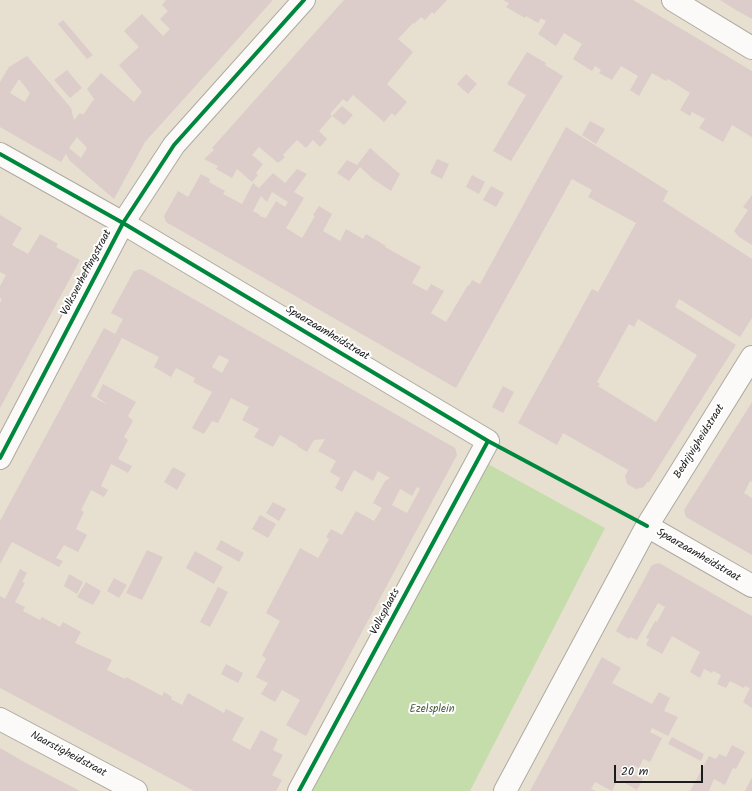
<!DOCTYPE html>
<html>
<head>
<meta charset="utf-8">
<style>
	body { margin:0 }
	#map { position:relative; width:752px; height:791px; overflow:hidden; background:#e7e0d1; font-family:Kalam,sans-serif }
	canvas { display:block }
	.scale { position:absolute; left:614px; top:765px; width:89px; height:18px; box-sizing:border-box; border:2px solid #1c1c1c; border-top:0; padding-left:5px; font-size:12px; line-height:14px; white-space:nowrap; color:#1c1c1c; -webkit-text-stroke:3px #fff; paint-order:stroke }
</style>
</head>
<body>
<div id="map">
<canvas width="752" height="791"></canvas>
<div class="scale">20 m</div>
</div>
<script>
const context = document.querySelector('canvas').getContext('2d');
context.lineJoin = 'round';
function fill(path, color) {
  context.fillStyle = color;
  context.fill(path, 'evenodd');
}
function shape(rows) {
  const path = new Path2D();
  for (const r of rows) {
    path.moveTo(r[0], r[1]);
    for (let i = 2; i < r.length; i += 2) path.lineTo(r[i], r[i + 1]);
  }
  return path;
}
function trace(path, color, width, dash) {
  context.strokeStyle = color;
  context.lineWidth = width;
  context.lineCap = dash ? 'butt' : 'round';
  context.setLineDash(dash || []);
  context.stroke(path);
}
function write(font, color, halo, rows, align = 'center') {
  context.font = font + ' Kalam,sans-serif';
  context.lineWidth = 4;
  context.setLineDash([]);
  context.textBaseline = 'middle';
  context.strokeStyle = halo;
  context.fillStyle = color;
  for (const [text, x, y, turn = 0] of rows) {
    context.save();
    context.translate(x, y);
    context.rotate((+turn || 0) * Math.PI / 180);
    context.textAlign = isNaN(turn) ? turn : align;
    if (halo) context.strokeText(text, 0, 0);
    context.fillText(text, 0, 0);
    context.restore();
  }
}
fill(shape([
	[488,464,605,528,470,791,309,791]
]), '#c4ddaa');
fill(shape([
	[166,0,273,0,145,142,114,199,70,161,66,154,61,162,0,127,0,82,9,67,27,56,71,108,74,120,80,113,83,115,94,99,87,89,101,73,134,102,142,92,119,65,139,47,124,31,142,14,163,36,170,29,160,19,168,11,162,5],
	[19,79,30,93,25,102,10,93],
	[77,137,87,148,81,158,69,148],
	[344,0,447,0,434,14,432,12,425,20,421,17,414,24,413,23,398,39,413,52,387,84,407,102,395,116,392,113,384,122,353,95,347,102,343,99,330,114,332,116,319,131,327,139,320,147,313,140,306,148,297,140,283,155,285,157,278,163,259,147,252,155,263,164,256,173,258,175,252,182,237,169,232,178,216,169,218,166,204,159,214,150,212,148],
	[503,0,633,0,752,71,752,137,732,125,723,142,699,128,705,119,692,112,690,116,680,110,690,93,668,79,666,81,652,73,639,96,630,90,638,76,621,66,612,80,599,73,601,70,595,66,592,71,573,59,582,44,564,33,556,46,538,34,546,21,541,18,538,23,526,16,525,18,506,7,509,3],
	[720,0,752,0,752,19,736,10],
	[63,20,93,55,87,59,58,24],
	[527,52,546,63,545,65,563,76,511,161,493,151,526,95,507,84],
	[67,70,82,88,70,98,54,80],
	[466,74,477,84,468,94,457,84],
	[342,106,353,115,344,125,332,116],
	[590,121,605,129,596,144,582,135],
	[566,127,668,191,663,201,752,259,752,318,740,337,679,299,675,307,736,345,649,482,647,482,644,487,636,489,627,484,625,476,628,470,563,433,557,445,518,423,592,289,598,292,636,223,588,197,592,190,572,179,456,388,166,222,164,216,178,191,188,197,201,174,210,179,209,182,225,191,223,194,242,204,253,183,259,188,273,173,285,183,297,169,307,174,294,192,304,198,286,228,302,238,315,216,313,215,319,206,332,214,323,231,340,241,346,229,363,239,366,234,386,246,385,247,421,267,412,283,427,291,431,284,444,291,431,313,446,322,468,285,469,286,472,280,480,284],
	[272,192,288,202,285,207,276,201,266,218,259,216,260,215,253,211,261,196,267,202],
	[638,319,697,355,656,422,598,386,600,384,597,382,629,324,634,327],
	[370,148,400,174,391,191,373,179,360,167,349,181,337,173,347,160,357,165],
	[437,159,449,164,442,179,430,173],
	[472,175,485,182,479,194,466,187],
	[491,186,504,193,496,207,483,200],
	[752,195,752,245,739,237,734,231,748,210,743,207],
	[0,215,22,228,12,245,28,254,40,234,58,244,56,247,80,260,0,408,0,303,2,299,0,298,0,286,6,275,0,272],
	[141,269,455,448,457,455,306,736,286,725,300,700,282,690,275,702,261,694,268,683,256,677,266,659,262,655,280,621,266,613,300,548,318,558,329,539,326,537,331,529,342,535,356,511,374,521,382,508,373,503,385,481,390,478,378,471,373,481,354,470,342,492,335,488,340,478,330,472,336,461,318,451,325,439,314,440,307,452,297,446,297,445,280,435,273,447,254,437,259,429,242,420,249,407,231,398,218,423,212,421,204,434,192,428,212,392,193,382,195,378,176,368,171,377,154,367,159,357,122,338,91,396,108,405,97,397,103,384,136,402,128,416,133,421,124,437,128,440,118,459,132,466,128,473,111,464,101,486,108,490,104,497,91,490,81,510,84,512,76,529,87,535,78,552,64,545,56,558,63,561,59,567,12,542,0,564,0,521,104,328,115,334,123,319,111,313,134,271],
	[219,355,229,360,222,373,212,367],
	[417,487,420,489,407,513,392,505,400,489,412,496],
	[503,386,514,392,503,413,492,407],
	[752,402,752,482,750,481,744,493,752,498,752,555,686,517,684,510],
	[173,467,186,474,177,490,164,482],
	[273,502,286,509,279,521,266,513],
	[260,515,276,524,268,538,252,529],
	[221,540,244,553,239,562,216,549],
	[147,550,163,557,142,600,126,593],
	[195,551,223,567,214,584,186,568],
	[659,563,752,616,752,708,743,702,750,688,745,686,744,688,730,681,726,688,717,684,721,675,713,671,712,673,704,669,700,678,690,672,700,652,672,636,662,654,646,645,649,639,646,638,655,621,657,622,665,607,658,603,637,640,630,637,629,639,616,631,652,565],
	[20,569,27,573,22,582,25,583,15,602,25,607,23,611,40,620,42,617,60,627,63,622,81,632,75,643,112,660,107,670,125,679,126,677,162,696,164,692,172,697,171,699,182,705,188,693,224,713,226,709,244,718,232,740,250,750,261,730,278,739,273,750,283,755,272,775,282,780,276,791,194,791,0,688,0,596,5,599],
	[69,574,83,582,77,594,64,586],
	[114,578,127,585,119,598,107,591],
	[86,582,101,591,93,605,77,597],
	[218,587,228,592,210,627,200,622],
	[602,657,621,668,612,683,652,704,659,692,670,698,664,711,678,717,668,736,652,728,650,732,662,738,650,762,643,759,639,768,635,766,632,774,643,779,637,790,618,779,612,791,595,782,591,789,596,791,530,791],
	[226,664,243,673,238,683,221,674],
	[672,737,704,754,701,761,668,744],
	[732,745,745,752,736,769,733,768,725,785,714,779,709,791,690,791,709,756,716,759,719,754,726,757],
	[0,748,26,763,80,791,0,791],
	[752,777,752,791,745,791]
]), '#dcccca');
const minor = shape([
	[673,0,752,48],
	[0,154,123,223,488,441,299,791],
	[0,458,123,223,174,145,304,0],
	[647,526,752,586],
	[0,719,136,791],
	[505,791,647,526,752,357]
]);
trace(minor, '#aeaaa0', 24);
trace(minor, '#fbfaf8', 22);
trace(shape([
	[0,154,123,223,488,441,647,526],
	[0,458,123,223,174,145,304,0],
	[299,791,488,441]
]), '#00873e', 4);
write('11px', '#1c1c1c', '#fff', [
	["Volksverheffingstraat",87,273,-62],
	["Spaarzaamheidstraat",327,334,31],
	["Bedrijvigheidstraat",700,442,-58],
	["Spaarzaamheidstraat",698,556,30],
	["Volksplaats",386,612,-62],
	["Naarstigheidstraat",68,755,28]
]);
write('11px', '#4d5f42', '#fff', [
	["Ezelsplein",432,710]
]);
</script>
</body>
</html>
